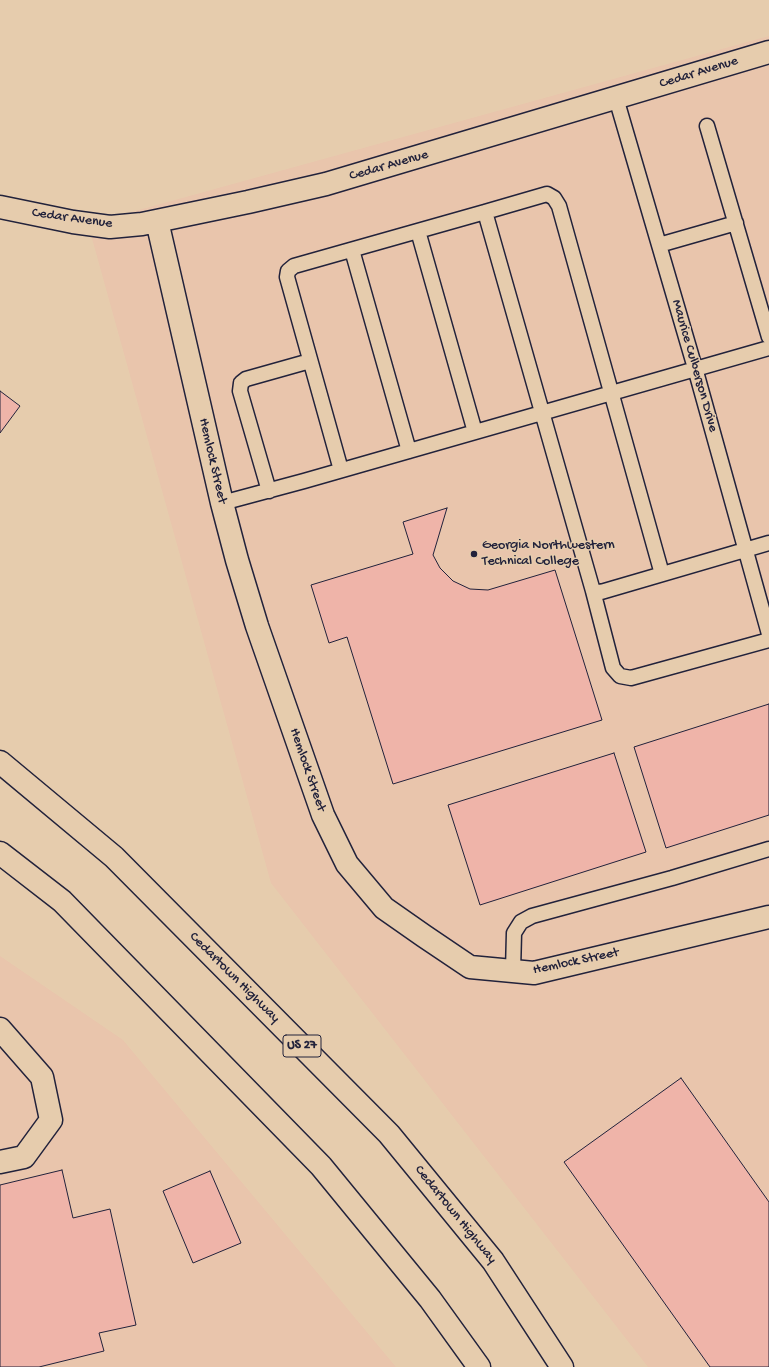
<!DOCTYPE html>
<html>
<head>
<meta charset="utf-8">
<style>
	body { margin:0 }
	canvas { display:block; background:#e6ccad }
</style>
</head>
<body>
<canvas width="769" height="1367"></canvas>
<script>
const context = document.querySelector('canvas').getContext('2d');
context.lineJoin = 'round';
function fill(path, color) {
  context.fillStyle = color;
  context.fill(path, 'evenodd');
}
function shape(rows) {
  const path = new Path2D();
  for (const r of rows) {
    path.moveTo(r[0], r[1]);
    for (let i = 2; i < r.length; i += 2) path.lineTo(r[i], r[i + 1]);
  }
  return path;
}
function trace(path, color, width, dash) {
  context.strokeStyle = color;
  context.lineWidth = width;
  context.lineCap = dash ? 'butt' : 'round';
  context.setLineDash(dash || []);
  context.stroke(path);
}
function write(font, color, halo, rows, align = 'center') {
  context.font = font + ' "Gochi Hand",sans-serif';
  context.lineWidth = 3;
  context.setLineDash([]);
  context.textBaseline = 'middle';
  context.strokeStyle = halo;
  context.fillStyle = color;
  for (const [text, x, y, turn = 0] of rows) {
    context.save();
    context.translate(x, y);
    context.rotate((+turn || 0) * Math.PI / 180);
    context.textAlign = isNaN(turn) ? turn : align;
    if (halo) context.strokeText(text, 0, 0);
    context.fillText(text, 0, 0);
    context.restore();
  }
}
fill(shape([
	[769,36,769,1367,648,1367,271,883,88,224],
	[0,956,123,1040,396,1367,0,1367]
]), '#e9c5ac');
const building = shape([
	[0,391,20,406,0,433,0,391],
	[447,508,433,555,440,568,453,581,470,589,488,590,555,570,602,720,393,784,347,637,329,643,311,585,413,554,403,522,447,508],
	[769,704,769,815,666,848,634,747,769,704],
	[614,753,646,852,480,905,448,805,614,753],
	[681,1078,769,1202,769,1367,710,1367,564,1162,681,1078],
	[62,1170,73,1218,110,1209,136,1325,99,1333,104,1351,39,1367,0,1367,0,1185,62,1170],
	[210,1171,241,1243,193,1263,163,1191,210,1171]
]);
fill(building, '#efb4a9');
trace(building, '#22223b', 1);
const lane = shape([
	[616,98,695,368,769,634],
	[707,126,769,337],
	[418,231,475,432],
	[659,245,736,223],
	[352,250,409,451],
	[341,470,287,277,288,271,294,266,485,212],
	[269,491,240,391,241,383,246,379,310,361],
	[222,503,304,481,769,348],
	[662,574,559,206,554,198,547,194,485,212,593,591,601,592,769,543],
	[593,591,613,668,620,676,631,678,769,640],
	[513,971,514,933,521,922,532,916,672,878,769,849]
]);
const street = shape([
	[0,207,73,222,110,227,142,224,248,202,326,184,769,52],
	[157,221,222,503,237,560,257,626,323,815,347,864,384,908,424,936,470,967,534,973,769,917],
	[0,1029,42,1077,51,1120,24,1157,0,1162]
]);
const highway = shape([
	[0,762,114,857,389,1134,493,1261,562,1367],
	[0,853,62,901,321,1166,430,1299,479,1367]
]);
trace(lane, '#22223b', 17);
trace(street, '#22223b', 25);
trace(highway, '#22223b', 25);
trace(lane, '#e6ccad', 14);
trace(street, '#e6ccad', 22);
trace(highway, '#e6ccad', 22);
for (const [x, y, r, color] of [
	[474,554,4,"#22223b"]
]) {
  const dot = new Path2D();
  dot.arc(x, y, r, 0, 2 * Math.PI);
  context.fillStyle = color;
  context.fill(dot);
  trace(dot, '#e6ccad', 1.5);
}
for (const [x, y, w] of [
	[302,1046,38]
]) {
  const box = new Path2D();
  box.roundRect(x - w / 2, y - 11, w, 22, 3);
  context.fillStyle = '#e6ccad';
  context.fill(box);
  trace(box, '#22223b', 1);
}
write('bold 13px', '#22223b', null, [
	["US 27",302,1046]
]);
write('14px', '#22223b', '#e6ccad', [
	["Cedar Avenue",699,73,-17],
	["Cedar Avenue",389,166,-16],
	["Cedar Avenue",72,219,8],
	["Maurice Culberson Drive",694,366,74],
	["Hemlock Street",212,461,77],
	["Hemlock Street",307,770,71],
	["Hemlock Street",576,962,-12],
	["Cedartown Highway",234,978,45],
	["Cedartown Highway",455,1215,51]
]);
write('14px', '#22223b', '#e6ccad', [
	["Georgia Northwestern",482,546],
	["Technical College",482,562]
], 'left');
</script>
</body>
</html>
